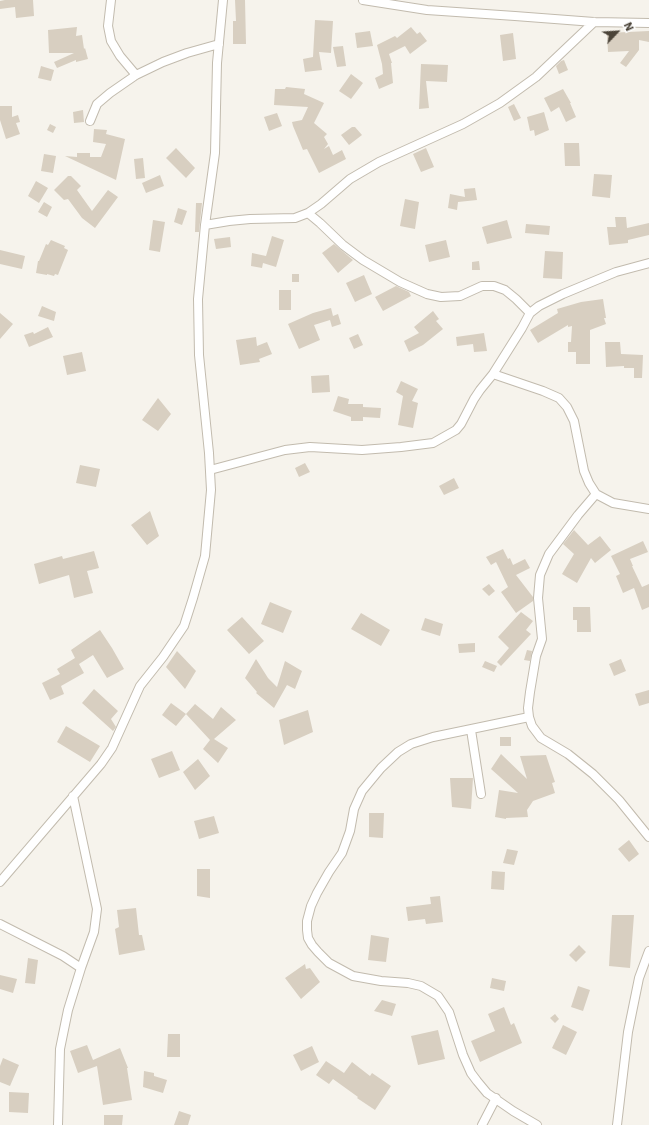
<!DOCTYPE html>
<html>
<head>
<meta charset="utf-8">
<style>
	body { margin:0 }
	#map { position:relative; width:649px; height:1125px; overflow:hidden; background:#f6f3ec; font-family:"Work Sans",sans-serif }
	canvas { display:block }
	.north { position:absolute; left:597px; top:12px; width:40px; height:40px; -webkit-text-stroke:3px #fff; paint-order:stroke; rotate:65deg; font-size:11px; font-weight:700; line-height:16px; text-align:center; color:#4b4439 }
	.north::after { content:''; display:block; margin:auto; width:14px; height:18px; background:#4b4439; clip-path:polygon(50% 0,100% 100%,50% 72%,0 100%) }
</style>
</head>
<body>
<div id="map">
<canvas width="649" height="1125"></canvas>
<div class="north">N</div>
</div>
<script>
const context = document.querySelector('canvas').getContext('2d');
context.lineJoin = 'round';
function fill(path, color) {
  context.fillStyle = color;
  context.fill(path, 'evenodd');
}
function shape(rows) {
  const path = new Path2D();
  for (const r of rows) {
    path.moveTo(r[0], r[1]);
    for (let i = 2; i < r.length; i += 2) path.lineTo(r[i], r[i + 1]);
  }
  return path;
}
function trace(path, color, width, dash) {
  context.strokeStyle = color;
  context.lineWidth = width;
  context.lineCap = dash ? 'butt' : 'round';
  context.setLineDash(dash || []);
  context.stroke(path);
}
fill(shape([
	[5,0,33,0,34,16,16,18,15,7,0,9,0,1],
	[235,0,245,0,246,44,233,44,233,21,236,21],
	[315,20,333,21,331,53,319,52,322,70,305,72,303,59,313,57],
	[77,27,76,36,82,35,84,49,85,48,88,59,76,62,76,60,57,68,54,62,74,53,49,53,48,30],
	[411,27,417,34,420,32,427,41,410,54,405,46,389,54,392,63,391,63,393,83,379,89,375,78,383,74,382,64,377,45,395,36,397,38],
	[370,31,373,46,357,48,355,33],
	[649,31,649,42,639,40,639,50,626,67,620,63,629,51,608,52,607,33],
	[513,33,516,59,503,61,500,35],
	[343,46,346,66,337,67,333,47],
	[564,60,568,70,559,74,556,66,561,61],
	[421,64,448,65,447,82,426,81,429,108,419,109],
	[41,66,54,70,51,81,38,78],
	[351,74,363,83,351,99,339,91],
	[286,87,305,89,304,94,324,103,314,123,327,134,324,137,328,144,324,149,329,146,333,155,342,150,346,159,319,173,307,149,303,150,293,126,292,122,302,120,308,107,274,105,275,89,285,89],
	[563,89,571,103,570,103,576,117,566,122,559,107,551,112,544,98],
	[514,104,521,118,514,121,508,107],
	[0,106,12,106,12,117,18,115,20,122,16,123,20,134,6,139,0,120],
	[83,110,84,122,74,123,73,112],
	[544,112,549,130,535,136,534,130,530,131,527,117],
	[277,113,282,126,269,131,264,117],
	[50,124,56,127,53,133,47,130],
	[352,127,355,127,362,135,349,145,341,135],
	[94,129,107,130,106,134,125,139,116,180,65,156,77,157,77,153,90,153,90,157,101,157,106,144,93,142],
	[564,143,579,143,580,166,565,166],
	[176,148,195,168,186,178,166,158],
	[426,148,434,167,421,172,413,154],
	[44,154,56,156,53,173,41,171],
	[143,158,145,178,136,179,134,159],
	[594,174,612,175,610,198,592,196],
	[160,175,164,186,146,193,142,183],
	[68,176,71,176,81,186,77,190,92,211,108,190,118,197,95,228,82,218,68,199,64,200,54,190],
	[36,181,48,188,39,203,28,196],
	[475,188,477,200,458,202,457,210,448,208,450,194,465,197,464,189],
	[405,199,419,202,415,229,400,226],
	[44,202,52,207,47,217,38,212],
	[196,203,202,203,199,232,195,232],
	[178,208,187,211,182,225,174,222],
	[615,217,626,217,627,228,649,223,649,235,628,240,628,243,609,245,607,227,616,227],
	[153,220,165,222,160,252,149,250],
	[507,220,512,238,487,244,482,227],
	[526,224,550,226,549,235,525,233],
	[272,236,284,240,276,267,263,263,262,268,251,266,252,253,266,256],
	[230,237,231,247,216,249,214,239],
	[51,240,65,246,64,248,68,250,58,275,55,274,54,276,47,274,47,275,36,273,38,261,39,261,46,244,48,245],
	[446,240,450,257,429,262,425,245],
	[334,244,353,260,338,273,322,253],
	[0,250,25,256,22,269,0,264],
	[545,251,563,252,562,279,543,278],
	[479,261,480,270,472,270,472,262],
	[292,274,299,274,299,282,292,282],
	[364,275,372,294,355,302,346,283],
	[396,286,409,292,411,296,383,311,375,297],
	[279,290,291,290,291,310,279,310],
	[603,299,606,318,604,318,606,324,590,330,590,364,576,364,576,352,568,352,568,342,571,342,572,326,568,327,568,325,538,343,530,330,558,313,557,309,581,302],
	[42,306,56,312,54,321,38,316],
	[331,308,333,316,338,314,341,324,332,327,330,320,314,325,320,340,299,349,288,324,313,313],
	[433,311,439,319,436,321,443,329,423,345,409,352,404,341,419,333,414,327],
	[0,313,13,324,0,339],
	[48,327,53,337,29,347,24,335,33,332,34,334],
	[484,333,487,351,474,352,473,344,457,346,456,337],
	[358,334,363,345,354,349,349,338],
	[256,337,257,346,267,342,272,354,259,359,260,362,240,365,236,340],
	[605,342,620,342,621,354,643,355,642,378,634,378,634,368,624,368,624,366,606,367],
	[82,352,86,371,67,375,63,356],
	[329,375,330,392,312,393,311,376],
	[401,381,418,389,412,401,418,403,413,428,398,425,403,396,396,392],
	[338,396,349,399,348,404,363,404,363,407,381,408,380,418,363,417,363,421,351,421,351,417,333,411],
	[158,398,171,414,158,431,142,420],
	[305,463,310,472,299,477,295,468],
	[80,465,100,469,96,487,76,483],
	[454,478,459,488,444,495,439,486],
	[150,511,159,536,147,545,131,525],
	[574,530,588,545,600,536,611,550,595,563,591,558,577,583,562,574,574,554,563,544],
	[643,541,648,552,630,559,633,566,632,566,642,587,649,584,649,607,642,610,634,588,623,593,616,576,620,574,611,556],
	[503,549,508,559,510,558,513,565,525,559,530,568,516,575,533,597,533,601,516,613,501,592,508,587,496,562,491,565,486,557],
	[94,551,99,568,87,571,93,593,74,598,69,575,39,584,34,564,62,556,63,559],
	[489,584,495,591,489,596,482,589],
	[270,602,292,611,283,633,261,624],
	[573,607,590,607,591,632,577,632,577,620,573,620],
	[521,612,533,621,526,630,531,634,501,666,497,662,509,648,498,637],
	[361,613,390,630,381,646,351,629],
	[242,617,264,641,249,654,227,630],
	[425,618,443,624,440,636,421,630],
	[100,630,112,648,124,669,107,678,93,655,79,664,84,673,61,686,64,694,50,700,42,683,60,674,57,669,75,658,71,650],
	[475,643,475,652,459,653,458,644],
	[527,650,532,651,530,661,524,660],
	[177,651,196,671,185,689,166,667],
	[256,659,268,678,277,687,285,661,302,671,295,689,287,685,274,708,256,693,257,692,245,678],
	[621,659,626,671,614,676,609,664],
	[485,661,497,666,494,672,482,667],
	[94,689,118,711,111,719,116,727,113,731,82,703],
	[649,690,649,703,639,706,635,694],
	[171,703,186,714,176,726,162,715],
	[195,704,213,719,221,707,236,720,214,739,228,748,218,763,203,749,210,740,186,714],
	[308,710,313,732,284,745,279,720],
	[66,726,100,746,90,762,57,742],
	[500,737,511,737,511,746,500,746],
	[172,751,180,770,159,778,151,759],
	[501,754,527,779,520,756,546,755,555,782,552,783,555,793,533,801,527,810,528,817,506,818,506,819,495,817,499,790,518,793,491,769],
	[198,759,210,776,195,790,183,772],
	[450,778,473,778,471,809,452,807],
	[369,813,384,813,383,838,369,837],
	[214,816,219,833,199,839,194,821],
	[629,840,639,854,629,862,618,849],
	[507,849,518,851,514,865,503,863],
	[197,869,210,869,210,898,197,896],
	[492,871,505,872,504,890,491,889],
	[440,896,443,922,426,924,425,919,408,921,406,907,431,904,430,897],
	[136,908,139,935,142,935,145,950,119,955,115,929,119,927,117,910],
	[612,915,634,915,630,968,609,966],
	[371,935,389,938,386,962,368,960],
	[579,945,586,952,576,962,569,955],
	[28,958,38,960,35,984,25,983],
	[305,964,306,969,310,968,320,982,301,999,285,978],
	[0,975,17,979,13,993,0,989],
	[492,978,506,981,504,991,490,988],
	[578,986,590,990,583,1011,571,1007],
	[382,1000,396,1004,392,1016,374,1011],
	[504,1007,511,1025,514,1023,522,1043,480,1062,471,1041,495,1031,488,1014],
	[555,1014,559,1019,555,1023,550,1018],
	[563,1025,577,1032,566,1055,552,1048],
	[438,1030,445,1059,418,1065,411,1036],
	[168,1034,180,1034,180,1057,167,1057],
	[87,1045,93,1060,120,1048,128,1068,127,1068,132,1100,103,1105,97,1066,78,1073,70,1051],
	[312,1046,319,1062,301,1071,293,1055],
	[3,1058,19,1065,10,1086,0,1082,0,1066],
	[326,1061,344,1073,352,1062,370,1076,372,1073,391,1086,375,1110,357,1098,358,1097,333,1079,329,1084,316,1075],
	[144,1071,154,1073,154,1076,167,1080,163,1093,143,1087],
	[9,1092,29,1093,28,1113,9,1112],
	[179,1111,191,1115,188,1125,174,1125],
	[104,1115,123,1115,122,1125,104,1125]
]), '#d8cfc1');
const street = shape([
	[111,0,108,26,111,41,120,56,136,75],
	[363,0,427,10,515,16,594,22,649,23],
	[90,121,97,104,110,93,136,75,163,62,187,53,219,44],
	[308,213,320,223,343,245,363,260,400,282,427,294,441,297,460,296,482,286,494,286,505,290,516,299,530,313],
	[205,225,229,221,250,219,295,218,308,213,321,204,350,179,379,162,463,124,500,103,536,77,594,22],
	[493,374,543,391,559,398,567,407,574,421,584,471,589,483,596,494,613,503,649,509],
	[210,470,285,450,310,447,362,450,401,447,433,443,456,430,461,424,474,399,480,390,493,374,522,328,530,313,539,306,563,294,587,284,616,272,649,263],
	[596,494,578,515,549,554,540,575,538,598,542,639,536,656,530,692,528,708,529,717,532,726,541,738,568,754,593,774,619,800,649,837],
	[529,717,433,737,411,744,398,752,381,768,362,791,354,809,350,831,342,853,329,872,317,893,311,906,307,921,307,930,308,938,312,945,318,952,329,963,353,976,381,981,408,983,421,986,438,996,449,1012,463,1055,471,1073,477,1081,487,1093,513,1111,537,1125],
	[471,730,481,794],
	[0,882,101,764,112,748,140,686,163,657,184,626,193,598,205,556,211,490,209,453,199,355,198,299,205,225,215,153,217,63,223,0],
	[0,924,63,956,81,968],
	[58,1125,60,1049,68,1010,81,968,94,932,97,909,73,796],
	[482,1125,496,1098],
	[617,1125,628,1032,639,978,649,951]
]);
trace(street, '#c2bbae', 10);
trace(street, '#fff', 8);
</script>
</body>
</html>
